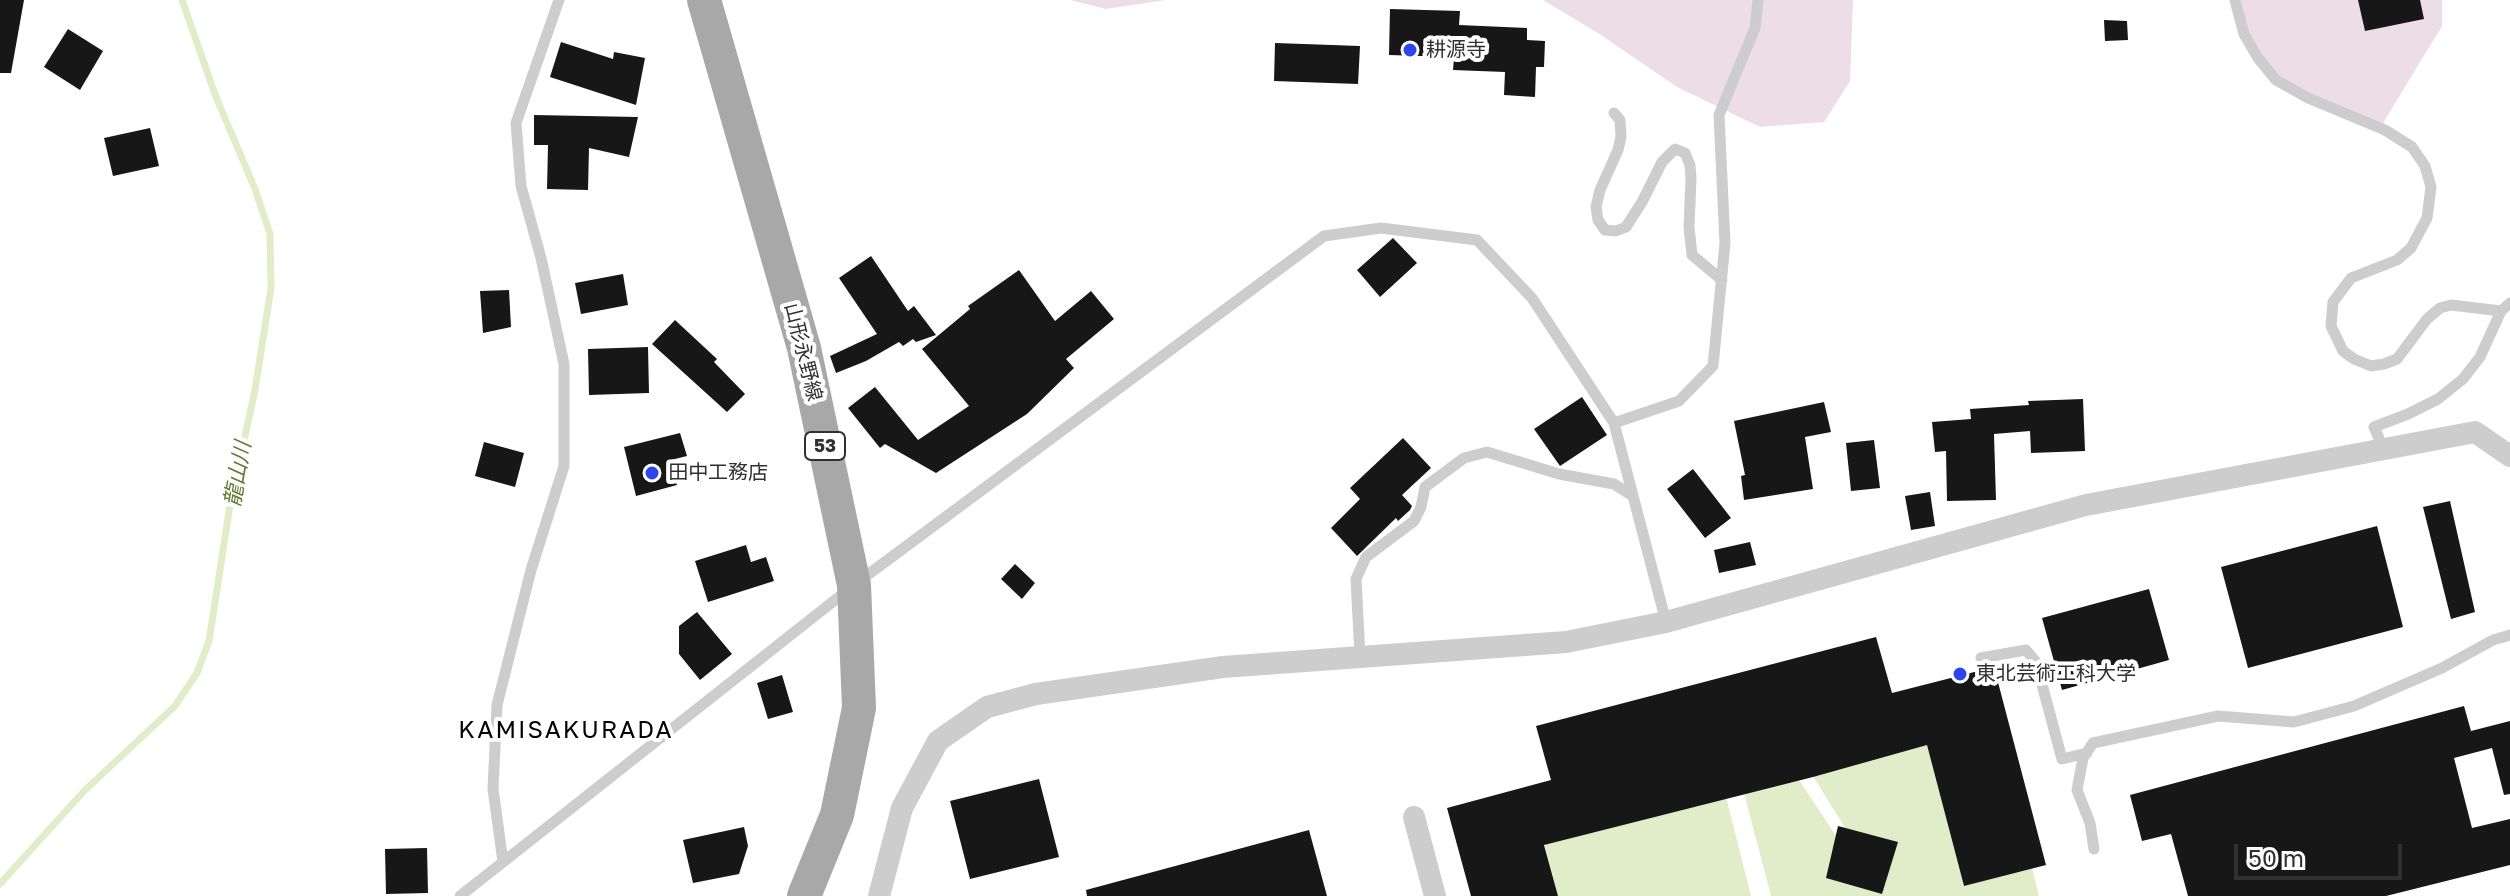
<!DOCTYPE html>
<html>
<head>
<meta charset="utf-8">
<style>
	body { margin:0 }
	#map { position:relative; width:2510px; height:896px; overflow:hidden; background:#fff; font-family:"Golos Text",sans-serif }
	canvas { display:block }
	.scale { position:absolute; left:2234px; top:844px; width:168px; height:36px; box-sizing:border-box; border:4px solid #303030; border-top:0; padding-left:10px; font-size:24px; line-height:28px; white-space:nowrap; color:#303030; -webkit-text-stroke:6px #fff; paint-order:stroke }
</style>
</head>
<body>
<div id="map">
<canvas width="2510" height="896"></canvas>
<div class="scale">50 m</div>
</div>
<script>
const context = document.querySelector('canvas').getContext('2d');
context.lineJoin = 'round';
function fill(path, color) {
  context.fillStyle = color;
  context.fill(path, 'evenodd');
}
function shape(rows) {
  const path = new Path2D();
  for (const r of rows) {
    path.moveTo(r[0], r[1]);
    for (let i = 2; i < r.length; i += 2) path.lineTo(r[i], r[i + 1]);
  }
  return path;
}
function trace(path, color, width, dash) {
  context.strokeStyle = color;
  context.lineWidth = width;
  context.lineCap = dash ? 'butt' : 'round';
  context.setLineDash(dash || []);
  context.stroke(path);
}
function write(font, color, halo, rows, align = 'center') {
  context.font = font + ' "Golos Text","Noto Sans JP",sans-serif';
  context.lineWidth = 8;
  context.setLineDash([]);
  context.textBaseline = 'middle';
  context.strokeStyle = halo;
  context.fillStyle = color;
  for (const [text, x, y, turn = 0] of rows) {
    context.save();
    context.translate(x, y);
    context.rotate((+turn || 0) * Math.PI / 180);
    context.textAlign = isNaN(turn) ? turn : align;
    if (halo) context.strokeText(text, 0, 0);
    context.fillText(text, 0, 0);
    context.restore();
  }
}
fill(shape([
	[1070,0,1166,0,1106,9],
	[1543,0,1853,0,1850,81,1824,122,1760,127,1677,87,1601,35],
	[2237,0,2442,0,2442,26,2380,128,2341,112,2268,70,2244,34]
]), '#eddde7');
fill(shape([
	[1918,711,1964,886,2032,868,2039,896,1771,896,1744,793,1799,780,1836,836,1827,878,1882,894,1897,842,1845,828,1813,776],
	[1726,797,1751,896,1558,896,1536,811]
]), '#e1edc9');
trace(shape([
	[0,884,84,791,175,706,197,673,209,641,230,505,255,390,271,288,270,234,255,189,216,97,182,0]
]), '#e1edc9', 7);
fill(shape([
	[0,0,24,0,11,73,0,73],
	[2358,0,2420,0,2424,19,2365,31],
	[1390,9,1460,11,1459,25,1527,28,1527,40,1545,41,1544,67,1536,67,1535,97,1504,95,1505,72,1453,70,1454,57,1389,55],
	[2104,20,2127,21,2128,40,2105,41],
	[68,29,103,51,80,90,44,67],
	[561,42,613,59,614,52,645,58,636,105,550,77],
	[1275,43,1360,46,1358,84,1274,81],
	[534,115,638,117,629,157,589,148,588,190,547,189,548,145,534,145],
	[150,128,159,166,113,176,104,138],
	[1393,238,1417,263,1380,297,1357,270],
	[871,256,908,311,914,306,936,335,916,342,913,339,903,346,899,342,866,361,836,373,830,356,877,334,839,278],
	[1019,270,1055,321,1091,291,1114,319,1066,359,1074,368,1027,414,936,473,885,444,880,448,848,408,875,387,918,440,969,406,922,349,970,309,968,306],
	[623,274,628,305,581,314,575,283],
	[509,290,511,327,483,333,480,291],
	[675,320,717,359,714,362,745,394,727,412,652,344],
	[648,347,649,393,589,395,588,349],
	[1582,397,1607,435,1560,466,1534,429],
	[2083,399,2085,451,2031,453,2030,431,1994,434,1996,500,1947,501,1946,451,1935,452,1932,422,1971,419,1970,409,2029,405,2028,401],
	[1824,402,1831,432,1805,437,1813,489,1744,500,1741,476,1745,475,1734,421],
	[680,433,687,456,671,460,677,485,636,496,624,447],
	[1403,438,1431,468,1402,495,1412,506,1410,510,1398,521,1396,518,1357,556,1331,528,1360,499,1350,488],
	[1874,440,1880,488,1851,491,1846,443],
	[484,442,524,453,515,487,475,476],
	[1693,469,1731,518,1705,538,1667,489],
	[1930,492,1935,526,1911,530,1905,496],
	[2450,501,2475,612,2451,619,2423,507],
	[2377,526,2403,627,2248,668,2221,567],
	[1750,542,1756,565,1719,573,1714,550],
	[746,545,751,562,766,557,774,581,708,602,695,561],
	[1015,564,1035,583,1022,599,1001,579],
	[2149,589,2169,660,2062,690,2042,618],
	[697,612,732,654,700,680,679,654,679,626],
	[1876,637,1892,693,1994,667,2046,865,1964,886,1927,745,1813,777,1544,845,1558,896,1471,896,1447,808,1551,780,1536,726],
	[782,675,793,712,768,719,757,683],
	[2464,706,2471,731,2510,721,2510,794,2504,795,2492,748,2454,758,2472,828,2510,819,2510,865,2386,896,2188,896,2171,834,2142,841,2130,795],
	[1039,779,1059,857,970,879,950,801],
	[1838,826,1898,842,1882,894,1826,878],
	[744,827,748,846,739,874,693,883,683,840],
	[1309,830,1327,896,1087,896,1086,890],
	[427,848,428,893,386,894,385,849]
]), '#171717');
trace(shape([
	[2235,0,2244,34,2258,58,2276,80,2308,98,2385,130,2412,147,2425,166,2431,187,2427,218,2411,248,2397,260,2351,278,2333,302,2331,326,2343,351,2354,359,2371,366,2384,364,2397,359,2427,319,2440,308,2451,305,2501,311],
	[1614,113,1620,120,1621,137,1618,150,1600,190,1596,207,1598,220,1605,230,1616,231,1626,227,1642,202,1662,162,1675,149,1685,153,1690,165,1691,178,1689,227,1692,255,1722,280],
	[1614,423,1679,401,1713,366,1725,243,1719,115,1755,28,1758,0],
	[2384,450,2374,427,2408,414,2438,399,2463,379,2480,357,2501,311,2510,303],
	[1360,656,1356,579,1366,557,1414,521,1421,507,1425,487,1464,458,1487,452,1559,474,1614,484,1633,496],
	[1981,658,2026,650,2036,662,2062,759,2087,753],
	[2094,849,2090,823,2077,790,2083,758,2093,743,2218,716,2294,722,2354,706,2442,668,2493,640,2510,635],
	[503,862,493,789,497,705,531,570,564,466,564,364,541,258,521,186,516,123,559,0],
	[460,896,854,585,1324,236,1381,228,1477,240,1532,298,1614,423,1666,622]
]), '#cdcdcd', 11);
trace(shape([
	[1414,817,1435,896],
	[879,896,902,808,938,741,987,707,1036,694,1223,667,1566,642,1666,622,2086,505,2475,432,2510,456]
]), '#cdcdcd', 22);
trace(shape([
	[704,0,804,348,854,585,859,708,837,815,804,896]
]), '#a8a8a8', 34);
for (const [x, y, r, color] of [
	[1410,50,8,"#2d46eb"],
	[652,473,8,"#2d46eb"],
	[1960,674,8,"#2d46eb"]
]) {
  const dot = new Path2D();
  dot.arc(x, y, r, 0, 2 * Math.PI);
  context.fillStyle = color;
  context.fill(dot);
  trace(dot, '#fff', 3);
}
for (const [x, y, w] of [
	[825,446,40]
]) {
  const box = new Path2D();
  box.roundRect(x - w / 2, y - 14, w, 28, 6);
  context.fillStyle = '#fff';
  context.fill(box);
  trace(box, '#303030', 2);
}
write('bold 18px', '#303030', null, [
	["53",825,446]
]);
write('20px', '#303030', '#fff', [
	["耕源寺",1426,50],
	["田中工務店",668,473],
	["東北芸術工科大学",1976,674]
], 'left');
write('20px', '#303030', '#fff', [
	["山形永野線",803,352,76]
]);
write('italic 22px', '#637b32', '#fff', [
	["龍山川",238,474,-80]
]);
context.letterSpacing = '2px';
write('24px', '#000', '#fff', [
	["KAMISAKURADA",566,730]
]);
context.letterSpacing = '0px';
</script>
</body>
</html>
